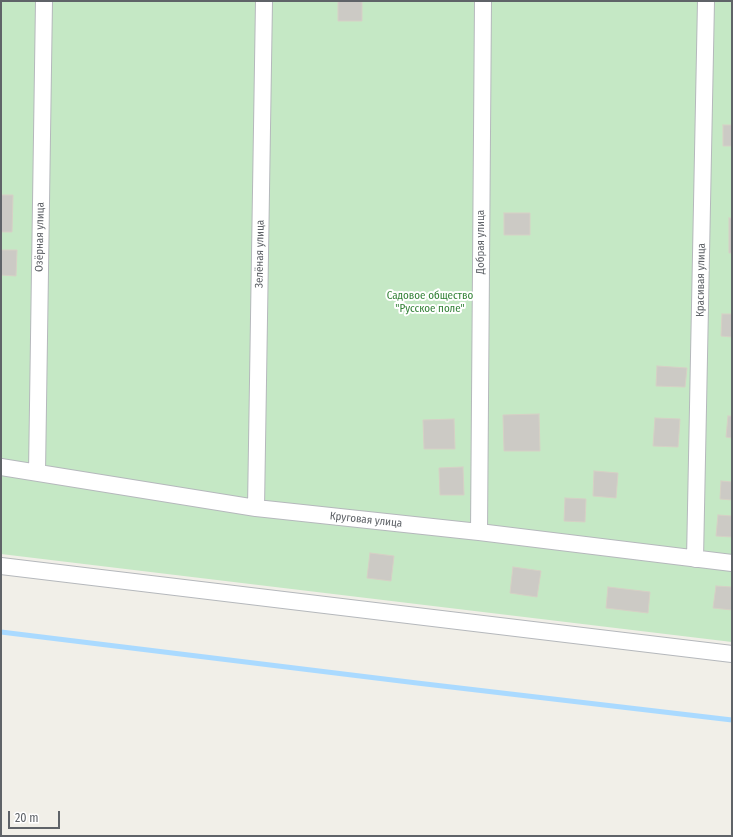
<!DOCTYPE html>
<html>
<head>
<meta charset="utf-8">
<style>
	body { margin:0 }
	#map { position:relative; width:733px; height:837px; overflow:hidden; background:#f1efe8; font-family:"Fira Sans Condensed",sans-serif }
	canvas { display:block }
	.frame { position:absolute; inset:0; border:2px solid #5f6368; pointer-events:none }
	.scale { position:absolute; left:8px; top:811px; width:52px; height:18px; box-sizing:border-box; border:2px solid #5f6368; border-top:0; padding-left:5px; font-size:12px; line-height:14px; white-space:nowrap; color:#5f6368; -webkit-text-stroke:3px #fff; paint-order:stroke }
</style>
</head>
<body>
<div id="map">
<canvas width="733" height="837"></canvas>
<div class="frame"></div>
<div class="scale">20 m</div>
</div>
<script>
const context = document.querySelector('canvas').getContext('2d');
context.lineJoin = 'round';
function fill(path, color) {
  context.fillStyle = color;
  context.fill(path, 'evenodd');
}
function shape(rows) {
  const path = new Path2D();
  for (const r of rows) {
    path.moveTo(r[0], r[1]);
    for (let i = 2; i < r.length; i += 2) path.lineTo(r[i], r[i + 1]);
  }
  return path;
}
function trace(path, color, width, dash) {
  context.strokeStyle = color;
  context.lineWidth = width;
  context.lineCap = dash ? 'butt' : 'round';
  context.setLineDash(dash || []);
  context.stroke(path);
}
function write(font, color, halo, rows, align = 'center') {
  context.font = font + ' "Fira Sans Condensed",sans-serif';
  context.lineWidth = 4;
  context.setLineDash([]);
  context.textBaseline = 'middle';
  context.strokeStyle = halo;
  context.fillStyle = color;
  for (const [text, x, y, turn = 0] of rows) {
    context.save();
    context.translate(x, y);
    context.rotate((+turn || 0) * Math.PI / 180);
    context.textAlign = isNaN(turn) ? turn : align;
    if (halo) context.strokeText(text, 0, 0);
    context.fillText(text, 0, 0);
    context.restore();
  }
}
fill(shape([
	[1,1,732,1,732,642,1,554]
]), '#c5e8c5');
trace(shape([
	[1,632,417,683,732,720]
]), '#aadaff', 5);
const building = shape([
	[338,1,362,1,362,21,338,21,338,1],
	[723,125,732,125,732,146,723,146,723,125],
	[1,195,13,195,12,232,1,232,1,195],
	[504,213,530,213,530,235,504,235,504,213],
	[729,218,732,218,732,253,729,253,729,218],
	[1,250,17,250,16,276,1,275,1,250],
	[722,314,732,314,732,337,721,336,722,314],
	[657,366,687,368,685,387,656,386,657,366],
	[539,414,540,451,504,451,503,415,539,414],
	[728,416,732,416,732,438,726,437,728,416],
	[655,418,680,419,678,447,653,446,655,418],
	[454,419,455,449,424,449,423,420,454,419],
	[463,467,464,495,440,495,439,468,463,467],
	[594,471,618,473,616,498,593,496,594,471],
	[721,481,732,482,732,500,720,499,721,481],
	[565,498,586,499,585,522,564,521,565,498],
	[718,515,732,516,732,537,716,536,718,515],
	[370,553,394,556,391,581,367,578,370,553],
	[513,567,541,571,537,597,510,593,513,567],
	[716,586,732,587,732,610,713,608,716,586],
	[608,587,650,592,648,613,606,608,608,587]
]);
fill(building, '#cccac5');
trace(building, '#d6d1c6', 1);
const minor = shape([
	[1,467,256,508,479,532,732,563],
	[37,472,44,1],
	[256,508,264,1],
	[479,532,483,1],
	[695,559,706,1],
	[1,566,732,654]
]);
trace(minor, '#b5b8bc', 18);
trace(minor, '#fff', 16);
write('11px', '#5f6368', '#fff', [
	["Озёрная улица",40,237,-89],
	["Добрая улица",481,242,-90],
	["Зелёная улица",260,254,-89],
	["Красивая улица",701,280,-89],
	["Круговая улица",366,520,6]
]);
write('11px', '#348238', '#fff', [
	["Садовое общество",430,296],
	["\"Русское поле\"",430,309]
]);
</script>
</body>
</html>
